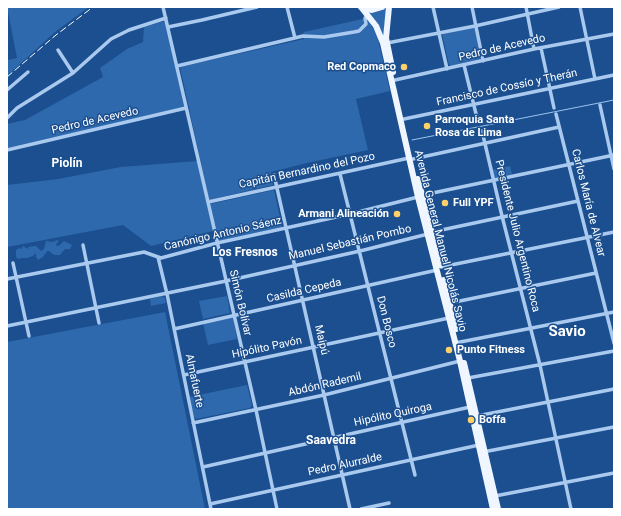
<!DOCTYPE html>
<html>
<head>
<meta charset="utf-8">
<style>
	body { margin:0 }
	#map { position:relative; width:621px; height:516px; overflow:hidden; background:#1b4f8f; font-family:Roboto,sans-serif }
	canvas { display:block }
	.frame { position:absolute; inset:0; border:8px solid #fff; pointer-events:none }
</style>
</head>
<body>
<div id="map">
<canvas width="621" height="516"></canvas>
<div class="frame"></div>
</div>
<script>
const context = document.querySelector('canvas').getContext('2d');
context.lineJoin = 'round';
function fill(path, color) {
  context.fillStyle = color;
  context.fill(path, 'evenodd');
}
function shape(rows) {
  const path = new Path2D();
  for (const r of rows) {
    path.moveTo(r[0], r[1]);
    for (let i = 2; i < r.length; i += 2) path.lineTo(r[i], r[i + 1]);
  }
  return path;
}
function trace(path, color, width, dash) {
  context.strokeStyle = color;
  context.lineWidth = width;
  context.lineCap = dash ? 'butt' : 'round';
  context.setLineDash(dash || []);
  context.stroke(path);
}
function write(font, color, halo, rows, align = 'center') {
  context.font = font + ' Roboto,sans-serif';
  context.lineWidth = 3;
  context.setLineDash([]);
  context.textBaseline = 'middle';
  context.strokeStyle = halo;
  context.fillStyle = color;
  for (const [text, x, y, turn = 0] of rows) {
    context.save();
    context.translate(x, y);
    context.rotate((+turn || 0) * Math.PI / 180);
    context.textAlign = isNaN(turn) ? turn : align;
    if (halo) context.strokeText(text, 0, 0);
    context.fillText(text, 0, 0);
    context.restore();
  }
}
fill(shape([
	[7,7,89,7,55,32,7,76,7,60,17,58],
	[384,7,388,7,384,25,384,39,367,11],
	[367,18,377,35,390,91,356,99,368,150,307,163,271,172,273,185,209,200,180,67,304,39,303,34,304,32],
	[165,21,184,107,7,148,7,124,25,120,103,77,100,68,127,49,143,42,144,27],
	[473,26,475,28,480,59,451,66,449,65,442,34],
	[197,161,213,231,151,246,123,225,7,247,7,185,58,179,121,167],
	[510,166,512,174,494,179,492,170],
	[274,190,282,227,218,241,210,204],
	[57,240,59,241,56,244,57,246,60,245,64,241,72,245,70,249,65,249,60,255,54,255,49,251,47,251,43,257,38,260,36,257,36,253,33,256,27,258,22,258,18,259,16,257,16,250,19,248,21,249,23,246,28,249,28,247,36,246,41,251,44,249,46,241,53,242],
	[162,296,165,298,166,303,151,306,150,299],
	[227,296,230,313,203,319,199,301],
	[165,312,205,509,7,509,7,342],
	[233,317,237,339,208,345,203,323],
	[247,385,252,405,250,408,196,419,194,417,189,397]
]), '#2e69ad');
trace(shape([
	[412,140,614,100]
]), '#9cc4f0', 1);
trace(shape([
	[163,7,256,410,277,509],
	[287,7,295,38],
	[433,7,447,69],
	[472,7,483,61],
	[526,7,534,49],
	[580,7,595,79],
	[168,27,202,20,257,7],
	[387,43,475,26,559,7],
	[541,48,554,108],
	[58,50,73,73],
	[464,65,478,122],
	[177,66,303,36,324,37,354,32,359,31,366,24,365,18,368,15],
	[395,80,534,49,614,34],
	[7,90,28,72],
	[600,105,614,169],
	[556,114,614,343],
	[7,118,17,108,73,73,111,39,129,30,166,18],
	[404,119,614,75],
	[482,131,502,216,540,365,571,509],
	[7,150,186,108],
	[413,159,559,127],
	[340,174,415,475],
	[274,175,350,509],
	[423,195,614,155],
	[208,202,409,158],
	[83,245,99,323],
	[158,257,167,294,211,509],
	[13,263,29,336],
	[441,267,614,232],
	[7,279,144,252,161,258,217,243,350,214,418,197],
	[450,303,596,273],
	[7,326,226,281,360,251,428,234,432,232,578,201],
	[174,329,437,270],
	[455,343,614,312],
	[184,375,449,318],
	[468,378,614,351],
	[477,416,614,389],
	[193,423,324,395,460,361],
	[483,452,614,427],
	[203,467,470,407],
	[495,496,614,473],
	[210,504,479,445],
	[361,509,389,503]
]), '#a9c9ee', 3.5);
trace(shape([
	[361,7,376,26,383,43,418,197,460,361,493,509],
	[361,7,372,10,382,7],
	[389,7,386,38,393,72],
	[418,179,440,265],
	[444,280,456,329],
	[464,363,498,509]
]), '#f0f6ff', 6);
trace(shape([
	[7,77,56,35,93,7]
]), '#fff', 1, [7, 3]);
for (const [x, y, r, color] of [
	[404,67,4,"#ffd166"],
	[427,126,4,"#ffd166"],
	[445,203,4,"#ffd166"],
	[397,214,4,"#ffd166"],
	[449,350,4,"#ffd166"],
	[471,420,4,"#ffd166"]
]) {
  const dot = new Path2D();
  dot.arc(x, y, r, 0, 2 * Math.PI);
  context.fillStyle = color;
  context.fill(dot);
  trace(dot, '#1b4f8f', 1.5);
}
write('11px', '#fff', '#1b4f8f', [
	["Pedro de Acevedo",502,48,-13],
	["Francisco de Cossío y Therán",507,88,-12],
	["Pedro de Acevedo",95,121,-13],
	["Capitán Bernardino del Pozo",307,171,-12],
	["Carlos María de Alvear",588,203,76],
	["Canónigo Antonio Sáenz",223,234,-13],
	["Presidente Julio Argentino Roca",517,236,76],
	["Avenida General Manuel Nicolás Savio",440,241,76],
	["Manuel Sebastián Pombo",350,243,-13],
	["Casilda Cepeda",304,291,-13],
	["Simón Bolívar",240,303,77],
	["Don Bosco",386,322,76],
	["Maipú",321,340,77],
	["Hipólito Pavón",267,348,-12],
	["Almafuerte",194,381,78],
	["Abdón Rademil",325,385,-13],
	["Hipólito Quiroga",393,415,-12],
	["Pedro Alurralde",345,465,-12]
]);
write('bold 11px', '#fff', '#1b4f8f', [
	["Red Copmaco",396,67,"right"],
	["Parroquia Santa",435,120],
	["Rosa de Lima",435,133],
	["Full YPF",453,203],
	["Armani Alineación",389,214,"right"],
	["Punto Fitness",457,350],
	["Boffa",479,420]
], 'left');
write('bold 12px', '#fff', '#1b4f8f', [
	["Piolín",67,164],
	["Los Fresnos",245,253],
	["Saavedra",331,441]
]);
write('bold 15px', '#fff', '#1b4f8f', [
	["Savio",567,332]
]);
</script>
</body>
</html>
